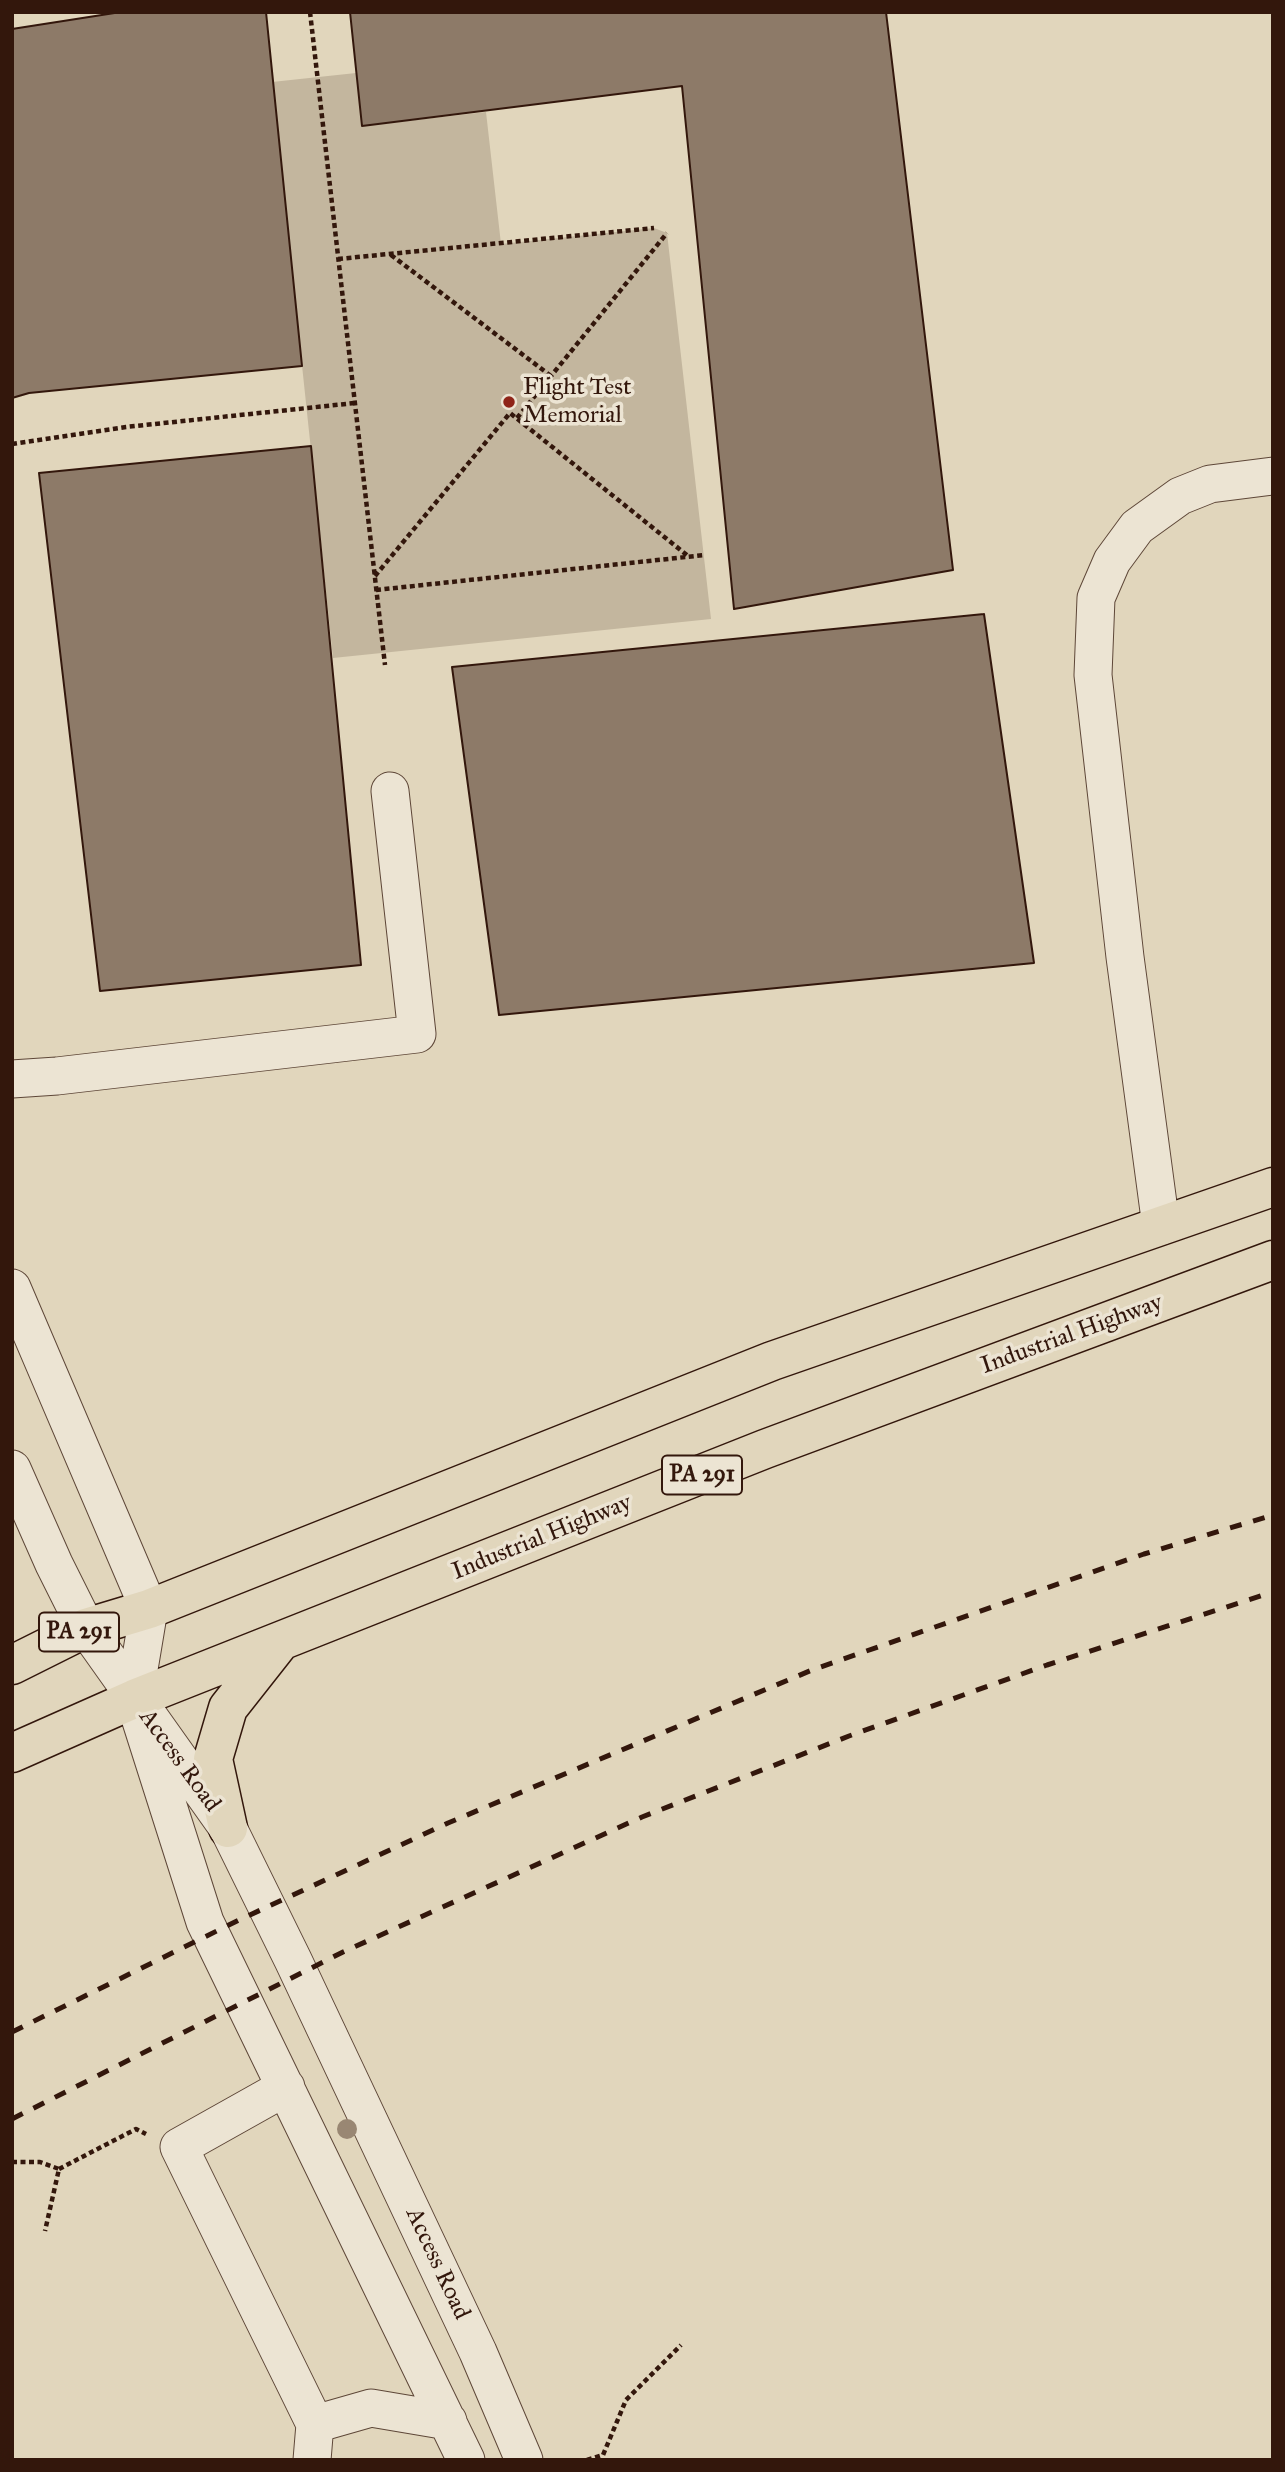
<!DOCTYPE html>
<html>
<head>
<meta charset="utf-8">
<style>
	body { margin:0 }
	#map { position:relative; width:1285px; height:2472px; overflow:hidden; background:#e1d6bc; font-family:"IM FELL Great Primer",serif }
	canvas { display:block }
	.frame { position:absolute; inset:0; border:14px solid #33170c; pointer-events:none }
</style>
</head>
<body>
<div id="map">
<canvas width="1285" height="2472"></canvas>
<div class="frame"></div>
</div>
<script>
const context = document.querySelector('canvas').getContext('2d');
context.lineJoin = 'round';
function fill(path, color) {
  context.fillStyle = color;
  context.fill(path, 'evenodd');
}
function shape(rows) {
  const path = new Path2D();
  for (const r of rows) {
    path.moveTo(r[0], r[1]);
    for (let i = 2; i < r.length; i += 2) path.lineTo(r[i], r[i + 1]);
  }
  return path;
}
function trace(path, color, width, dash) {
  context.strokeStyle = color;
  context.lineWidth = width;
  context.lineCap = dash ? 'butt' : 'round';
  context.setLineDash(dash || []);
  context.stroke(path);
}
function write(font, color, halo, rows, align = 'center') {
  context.font = font + ' "IM FELL Great Primer",serif';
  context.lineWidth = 7;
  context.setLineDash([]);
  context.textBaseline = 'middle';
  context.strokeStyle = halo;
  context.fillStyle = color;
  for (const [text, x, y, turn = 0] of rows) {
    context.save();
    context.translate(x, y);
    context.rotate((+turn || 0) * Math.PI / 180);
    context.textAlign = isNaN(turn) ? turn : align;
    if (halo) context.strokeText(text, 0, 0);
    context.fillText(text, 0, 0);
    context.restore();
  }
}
fill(shape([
	[356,73,362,126,486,112,501,244,654,228,667,233,711,619,333,658,272,82]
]), '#c3b69e');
const building = shape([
	[121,12,266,12,302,366,29,393,12,398,12,29,121,12],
	[350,12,886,12,953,570,734,609,682,86,362,126,350,12],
	[311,446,361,965,100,991,39,473,311,446],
	[984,614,1034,963,499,1015,452,667,984,614]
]);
fill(building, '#8d7a68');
trace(building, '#33170c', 2);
const minor = shape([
	[12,1079,57,1076,417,1034,390,791],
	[1161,1226,1125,957,1093,675,1096,598,1112,561,1137,527,1180,496,1210,484,1273,476],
	[12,1288,149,1609,134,1699,205,1922,466,2460],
	[12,1469,54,1564,86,1628,228,1828,293,1960,478,2352,524,2460],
	[286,2087,179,2147,315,2424,312,2460],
	[315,2424,371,2408,448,2421]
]);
const major = shape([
	[12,1665,86,1628,149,1609,772,1361,1273,1187],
	[12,1753,134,1699,765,1449,1273,1260],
	[228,1828,213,1759,228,1708,280,1642]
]);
trace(minor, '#5e4738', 39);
trace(major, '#33170c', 41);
trace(shape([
	[310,12,385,665],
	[391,255,551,376],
	[338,259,654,228],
	[517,418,667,233],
	[12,444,126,427,355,403],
	[375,576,510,413,688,556],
	[376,590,705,555],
	[12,2162,40,2162,59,2169,45,2231],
	[59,2169,136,2129,146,2134],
	[587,2460,603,2455,626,2400,681,2345]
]), '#33170c', 4.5, [5, 3.5]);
trace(minor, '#ece4d3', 37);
trace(major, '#e1d6bc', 38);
trace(shape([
	[12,2032,239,1920,448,1823,812,1670,1144,1554,1273,1515],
	[12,2119,343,1952,642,1817,849,1736,1047,1665,1273,1592]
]), '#33170c', 5, [12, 12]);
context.fillStyle = '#998773';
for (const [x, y] of [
	[347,2129]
]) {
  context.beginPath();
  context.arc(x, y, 10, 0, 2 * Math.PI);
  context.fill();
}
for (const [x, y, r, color] of [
	[509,402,7,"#8f2418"]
]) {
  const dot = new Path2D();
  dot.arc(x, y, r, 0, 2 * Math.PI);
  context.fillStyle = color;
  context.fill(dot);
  trace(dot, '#ece4d3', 2.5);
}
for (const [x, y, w] of [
	[702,1475,80],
	[79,1632,80]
]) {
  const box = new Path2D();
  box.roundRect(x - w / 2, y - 19.5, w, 39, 5);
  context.fillStyle = '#ece4d3';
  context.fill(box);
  trace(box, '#33170c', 2);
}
write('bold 23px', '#33170c', null, [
	["PA 291",702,1475],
	["PA 291",79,1632]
]);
write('24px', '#33170c', '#ece4d3', [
	["Flight Test",523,388],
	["Memorial",523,416]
], 'left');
write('24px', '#33170c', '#ece4d3', [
	["Industrial Highway",1072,1335,-20],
	["Industrial Highway",542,1538,-22],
	["Access Road",179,1761,54],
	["Access Road",437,2264,65]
]);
</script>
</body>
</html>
